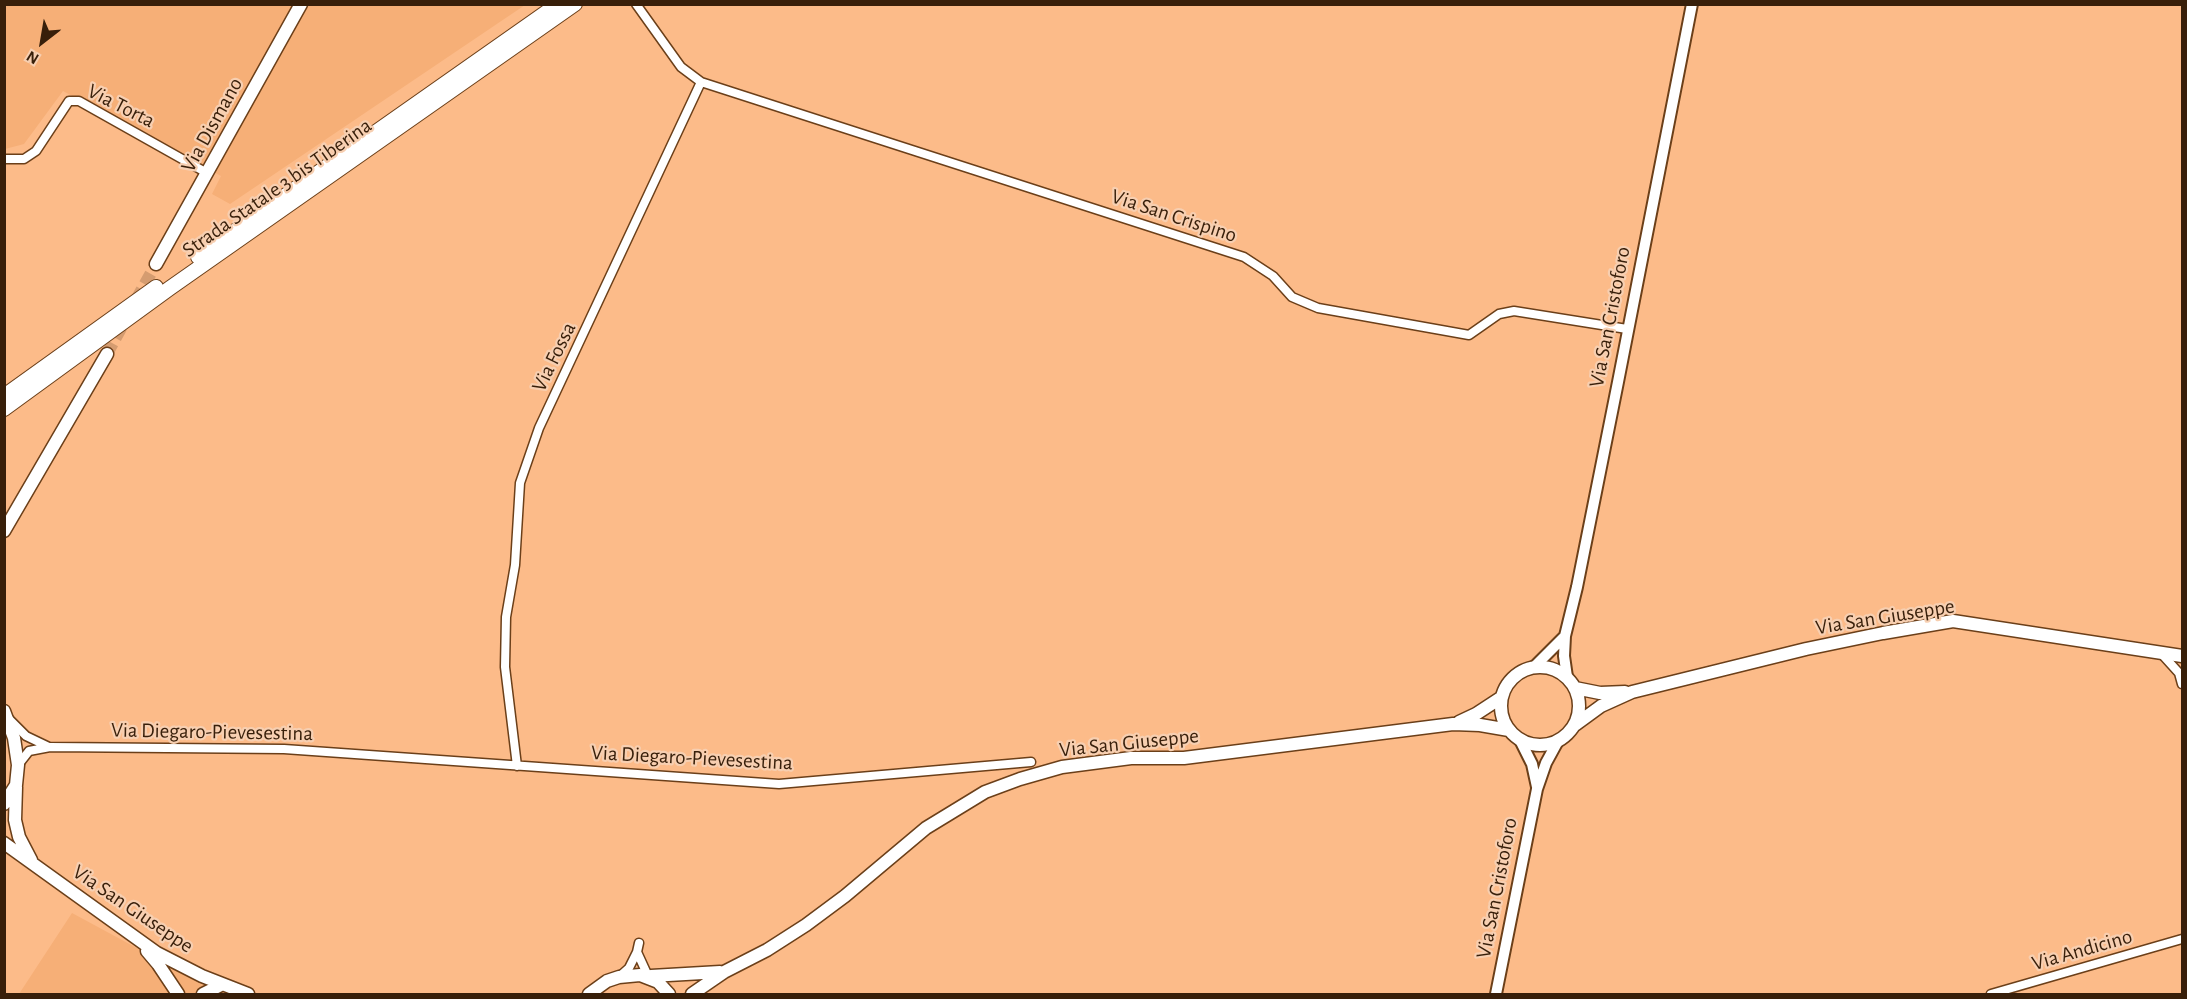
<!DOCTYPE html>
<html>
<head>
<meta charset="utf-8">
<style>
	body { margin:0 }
	#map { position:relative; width:2187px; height:999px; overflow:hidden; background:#fcbb89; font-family:"Alegreya Sans",sans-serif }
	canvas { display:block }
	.frame { position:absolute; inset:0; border:6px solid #381f0a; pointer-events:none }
	.north { position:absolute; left:12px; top:12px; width:60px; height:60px; -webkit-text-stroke:4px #f7cfb1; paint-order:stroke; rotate:211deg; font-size:16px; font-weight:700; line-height:24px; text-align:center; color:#381f0a }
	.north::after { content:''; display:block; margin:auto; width:21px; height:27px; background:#381f0a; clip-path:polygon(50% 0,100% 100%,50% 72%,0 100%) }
</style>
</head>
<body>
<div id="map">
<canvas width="2187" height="999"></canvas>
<div class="frame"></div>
<div class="north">N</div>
</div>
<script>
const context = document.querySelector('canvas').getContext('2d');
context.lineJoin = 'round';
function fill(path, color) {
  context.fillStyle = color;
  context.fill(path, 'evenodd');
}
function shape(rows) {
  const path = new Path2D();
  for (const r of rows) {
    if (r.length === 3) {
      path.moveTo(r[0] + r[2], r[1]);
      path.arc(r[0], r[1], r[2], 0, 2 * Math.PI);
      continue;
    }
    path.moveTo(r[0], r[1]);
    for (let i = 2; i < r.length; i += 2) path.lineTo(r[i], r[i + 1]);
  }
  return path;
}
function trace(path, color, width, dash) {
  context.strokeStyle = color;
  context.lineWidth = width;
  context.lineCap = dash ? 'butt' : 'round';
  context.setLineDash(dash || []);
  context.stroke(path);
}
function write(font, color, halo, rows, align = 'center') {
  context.font = font + ' "Alegreya Sans",sans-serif';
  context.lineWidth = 4.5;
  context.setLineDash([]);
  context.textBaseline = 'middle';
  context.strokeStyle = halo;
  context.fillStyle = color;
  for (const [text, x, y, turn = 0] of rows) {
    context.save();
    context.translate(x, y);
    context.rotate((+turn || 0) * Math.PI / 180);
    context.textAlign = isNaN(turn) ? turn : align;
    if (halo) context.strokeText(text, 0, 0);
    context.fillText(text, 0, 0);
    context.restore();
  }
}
fill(shape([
	[4,5,525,5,230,204,212,194,221,176,63,91,24,144,5,149],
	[72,913,222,994,19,994]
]), '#f6af77');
trace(shape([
	[136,300,156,264],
	[107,354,125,321]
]), '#d59c70', 12, [12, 6]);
const minor = shape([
	[701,82,1244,257,1273,276,1292,297,1318,308,1469,335,1499,314,1514,311,1627,329],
	[4,159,24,159,36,151,69,101,79,101,207,173],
	[2160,652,2179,673,2182,684],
	[9,719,26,736,49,747],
	[18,765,29,751,50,747,284,749,779,784,1031,762],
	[517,766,505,667,506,617,515,565,520,483,539,428,701,82,681,67,636,4],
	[637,952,639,943],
	[620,976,629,968,637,952,648,976],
	[1991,994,2182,939]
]);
const tertiary = shape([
	[1534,667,1565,636],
	[1567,677,1564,656,1565,636,1577,587,1618,382,1692,4],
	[1520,740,1532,764,1537,787],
	[1496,994,1537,789,1546,763,1558,741]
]);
const secondary = shape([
	[156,264,301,4],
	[4,531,107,354],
	[1540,706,39],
	[1575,688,1600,693,1625,692],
	[4,711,14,738,18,765,16,785,4,804],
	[1459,722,1476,714,1502,697],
	[1575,725,1601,706,1632,692,1806,649,1883,633,1953,621,2182,656],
	[16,787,15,820,19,837,31,860],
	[4,843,157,953,202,976,248,994],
	[147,951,158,964,178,994],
	[651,976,720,972],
	[203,994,221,985],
	[589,994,607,981,619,977,640,975,658,982,669,994],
	[692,994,724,972,767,950,806,925,845,896,926,828,985,792,1020,779,1062,767,1131,758,1184,758,1453,724,1480,725,1509,730]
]);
const trunk = shape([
	[198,257,558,4],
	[4,396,156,287],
	[4,409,170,288,575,4]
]);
trace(minor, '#6b3f19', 11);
trace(tertiary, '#6b3f19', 14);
trace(secondary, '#6b3f19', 15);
trace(trunk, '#6b3f19', 16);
trace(minor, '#fff', 8);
trace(tertiary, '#fff', 10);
trace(secondary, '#fff', 12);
trace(trunk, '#fff', 14);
write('21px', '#381f0a', '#f7cfb1', [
	["Via Torta",121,106,27],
	["Via Dismano",212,125,-61],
	["Strada Statale 3 bis Tiberina",277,188,-35],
	["Via San Crispino",1174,216,18],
	["Via San Cristoforo",1610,317,-79],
	["Via Fossa",554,357,-64],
	["Via San Giuseppe",1885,617,-9],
	["Via Diegaro-Pievesestina",212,732,1],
	["Via San Giuseppe",1129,743,-6],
	["Via Diegaro-Pievesestina",692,758,3],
	["Via San Cristoforo",1497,888,-79],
	["Via San Giuseppe",133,909,34],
	["Via Andicino",2082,950,-16]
]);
</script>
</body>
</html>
